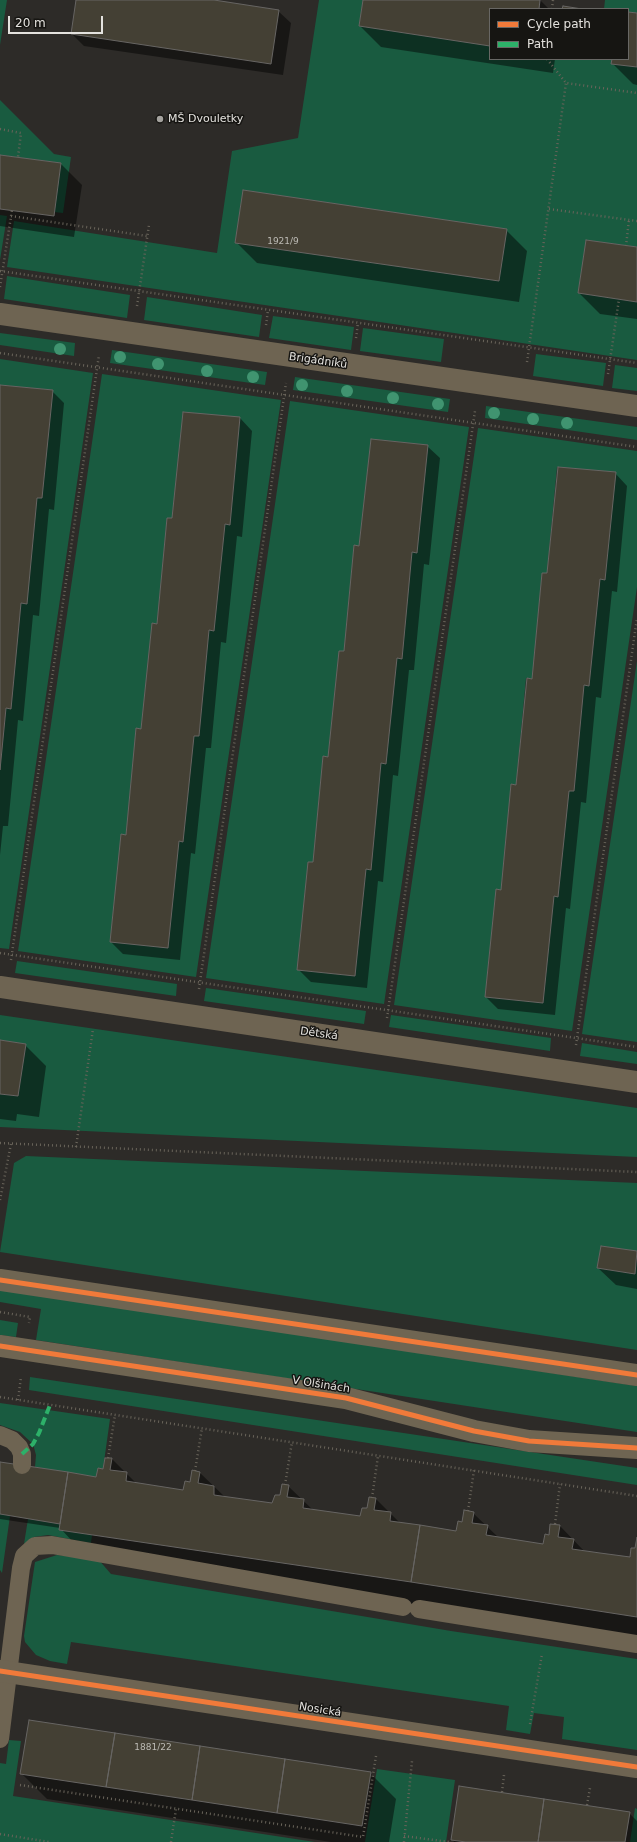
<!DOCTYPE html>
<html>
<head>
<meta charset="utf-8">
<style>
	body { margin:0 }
	#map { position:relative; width:637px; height:1842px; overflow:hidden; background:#2d2b28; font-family:"DejaVu Sans",sans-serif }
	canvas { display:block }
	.legend { position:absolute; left:489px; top:8px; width:140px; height:52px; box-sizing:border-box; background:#161512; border:1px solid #686764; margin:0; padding:5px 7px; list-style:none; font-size:12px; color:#e4e2de }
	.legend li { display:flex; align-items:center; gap:8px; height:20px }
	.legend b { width:20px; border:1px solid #686764 }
	.scale { position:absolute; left:8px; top:16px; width:95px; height:18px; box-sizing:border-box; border:2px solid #e4e2de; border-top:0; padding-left:5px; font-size:12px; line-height:14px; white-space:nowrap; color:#e4e2de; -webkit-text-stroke:3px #161512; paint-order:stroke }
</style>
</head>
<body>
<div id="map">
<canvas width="637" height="1842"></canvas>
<ul class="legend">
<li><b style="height:5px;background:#f17a3a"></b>Cycle path</li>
<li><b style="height:5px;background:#2db169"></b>Path</li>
</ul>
<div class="scale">20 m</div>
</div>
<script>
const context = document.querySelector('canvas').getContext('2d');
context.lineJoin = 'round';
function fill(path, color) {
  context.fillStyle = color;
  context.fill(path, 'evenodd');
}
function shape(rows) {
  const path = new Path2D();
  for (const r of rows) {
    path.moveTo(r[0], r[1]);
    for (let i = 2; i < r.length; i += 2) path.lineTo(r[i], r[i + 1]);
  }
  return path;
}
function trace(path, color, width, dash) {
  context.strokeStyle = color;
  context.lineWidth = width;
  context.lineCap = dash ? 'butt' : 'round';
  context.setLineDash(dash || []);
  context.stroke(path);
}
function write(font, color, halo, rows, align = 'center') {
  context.font = font + ' "DejaVu Sans",sans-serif';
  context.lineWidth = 3;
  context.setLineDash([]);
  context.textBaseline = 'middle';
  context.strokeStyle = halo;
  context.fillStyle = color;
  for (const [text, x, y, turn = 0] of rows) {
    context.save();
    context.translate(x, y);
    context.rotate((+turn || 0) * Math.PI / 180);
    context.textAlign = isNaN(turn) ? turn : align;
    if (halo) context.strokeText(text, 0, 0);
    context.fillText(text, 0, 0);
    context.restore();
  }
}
fill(shape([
	[0,0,7,0,0,45],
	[319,0,363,0,359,26,490,46,490,59,612,59,612,64,637,67,637,247,586,240,578,293,637,302,637,360,7,267,14,221,217,253,232,151,298,138],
	[243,190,506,229,499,281,235,243],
	[605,0,637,0,637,13,628,12,628,9,604,9],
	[0,100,54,154,71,157,63,213,54,212,61,163,0,155],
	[0,215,7,216,0,260],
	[7,276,130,295,127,318,4,299],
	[147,297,262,315,259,337,144,320],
	[273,316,354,327,351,350,269,338],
	[363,328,444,339,441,362,360,351],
	[0,333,75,343,74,356,0,345],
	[112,350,267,372,265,385,110,363],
	[536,354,606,363,603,386,533,376],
	[0,359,93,373,9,949,0,948,0,770,6,708,11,709,21,603,26,604,37,498,42,498,53,390,0,385],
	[615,365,637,368,637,391,612,388],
	[102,374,281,400,196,977,18,951],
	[183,412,240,418,230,525,225,524,214,631,209,630,199,736,194,736,183,842,179,841,110,942,121,835,126,835,136,729,141,729,152,623,157,624,167,518,172,518],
	[295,377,450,399,448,412,293,390],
	[290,401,469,427,384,1004,206,978],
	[371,439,428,445,417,552,412,552,402,658,397,658,386,764,381,763,371,870,366,869,355,976,297,970,308,862,313,862,323,756,328,757,339,651,344,651,354,546,359,546],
	[486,406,637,427,637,440,485,418],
	[478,428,637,451,637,587,572,1031,394,1005],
	[557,467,615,472,605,580,600,579,589,686,584,685,574,791,569,791,558,896,554,896,543,1003,485,997,496,890,501,890,511,784,516,785,526,678,532,679,542,573,547,573],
	[637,661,637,1042,582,1034],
	[17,961,177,984,176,996,15,973],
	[206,988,366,1011,364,1024,204,1001],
	[0,1015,637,1108,637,1157,0,1127,0,1094,18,1096,26,1044,0,1040],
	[391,1015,551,1038,550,1051,389,1027],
	[582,1043,637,1052,637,1064,580,1056],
	[26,1156,637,1183,637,1251,601,1246,597,1268,634,1274,637,1260,637,1350,0,1252,14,1163],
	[0,1289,637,1386,637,1432,36,1340,41,1309,0,1302],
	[0,1320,18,1323,16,1337,0,1335],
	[30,1377,637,1468,637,1485,29,1390],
	[0,1403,110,1419,103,1469,98,1468,96,1477,35,1467,36,1455,33,1444,20,1432,0,1425],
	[0,1514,10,1516,2,1573,0,1570],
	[28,1519,60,1524,59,1530,92,1535,91,1543,48,1535,34,1537,24,1544],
	[57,1555,98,1559,111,1574,451,1631,637,1659,637,1750,562,1739,564,1717,534,1713,530,1734,506,1730,509,1706,71,1642,67,1664,50,1661,36,1655,25,1642,24,1636,35,1562],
	[9,1740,21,1741,13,1796,315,1842,0,1842,0,1763,6,1764],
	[377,1769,455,1780,446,1842,365,1842],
	[635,1808,637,1809,637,1842,630,1842]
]), '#195b40');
fill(shape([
	[77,0,210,0,278,11,291,23,283,75,84,46,72,34],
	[364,0,540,0,549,9,490,9,490,59,555,59,553,73,381,47,360,26],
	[628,13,637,14,637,85,633,84,612,63,613,59,628,59],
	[0,156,61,164,82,185,74,237,0,226],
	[506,230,527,251,519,302,257,263,236,242],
	[637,248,637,319,600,314,579,293],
	[0,386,52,391,64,403,54,510,49,509,39,616,33,615,23,721,18,720,8,826,3,826,0,855],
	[240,418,252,431,242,537,237,536,226,643,221,642,211,748,206,748,195,854,191,853,180,960,123,954,111,942,173,519],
	[427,446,440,458,429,565,424,564,414,670,409,670,398,776,393,775,383,882,378,881,367,988,311,982,298,969,360,547],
	[615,473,627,486,617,592,612,591,601,698,596,697,586,803,581,802,570,909,566,908,555,1015,498,1009,486,997,548,574],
	[0,1041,25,1045,46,1066,39,1117,17,1114,16,1121,0,1119],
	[602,1247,637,1252,637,1289,616,1285,598,1268],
	[112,1459,137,1484,184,1491,199,1472,225,1497,273,1504,288,1486,313,1510,361,1517,376,1499,401,1524,457,1532,463,1523,473,1513,499,1538,544,1545,549,1536,560,1526,585,1552,630,1558,636,1549,637,1541,637,1638,85,1555,60,1528,0,1519,0,1463,97,1478],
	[21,1773,370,1773,396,1799,389,1842,331,1842,47,1799],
	[629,1813,637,1821,637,1842,454,1842,452,1839]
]), '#0007');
const building = shape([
	[76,0,214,0,279,10,271,64,71,34,76,0],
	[363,0,540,0,539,9,490,9,490,46,359,26,363,0],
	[563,6,582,9,562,9,563,6],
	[628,12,637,13,637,67,611,64,612,59,628,59,628,12],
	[0,155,61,163,54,216,0,209,0,155],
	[243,190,507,229,499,281,235,243,243,190],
	[586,240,637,247,637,302,578,293,586,240],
	[0,385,53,390,42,498,37,498,27,604,21,603,11,709,6,708,0,770,0,385],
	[183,412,240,417,230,525,225,524,214,631,209,630,199,736,194,736,183,842,179,841,168,948,110,942,121,834,126,835,136,728,141,729,152,623,157,624,167,518,172,518,183,412],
	[371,439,428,445,417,553,412,552,402,659,397,658,386,764,381,763,371,870,366,869,355,976,297,970,308,862,313,862,323,756,328,757,339,651,344,651,354,545,359,546,371,439],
	[558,467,616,472,605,580,600,579,589,686,584,685,574,791,569,791,558,897,554,896,543,1003,485,997,496,889,501,890,511,784,516,785,527,678,532,679,542,573,547,573,558,467],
	[0,1040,26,1044,18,1096,0,1094,0,1040],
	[601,1246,637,1251,635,1274,597,1268,601,1246],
	[105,1458,112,1458,110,1470,127,1472,126,1481,183,1490,185,1481,190,1482,192,1470,200,1472,198,1483,214,1486,214,1495,272,1503,275,1495,280,1495,282,1484,289,1485,287,1497,304,1499,303,1508,360,1516,362,1508,367,1508,369,1497,376,1498,374,1510,391,1512,390,1521,420,1525,411,1582,59,1530,68,1472,96,1477,98,1468,103,1469,105,1458],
	[0,1462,68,1472,60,1524,0,1514,0,1462],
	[464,1510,474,1512,472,1523,488,1525,486,1535,543,1544,545,1534,549,1535,550,1524,560,1525,558,1537,574,1539,572,1549,600,1553,630,1557,631,1548,635,1548,637,1537,637,1617,411,1582,420,1525,456,1531,458,1521,462,1522,464,1510],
	[29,1720,115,1733,106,1787,20,1774,29,1720],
	[115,1733,200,1746,192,1800,106,1787,115,1733],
	[200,1746,285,1759,277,1813,192,1800,200,1746],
	[285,1759,371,1772,362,1826,277,1813,285,1759],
	[459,1786,544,1799,538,1842,466,1842,451,1840,459,1786],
	[544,1799,630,1812,625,1842,538,1842,544,1799]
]);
fill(building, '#444034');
trace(building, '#676563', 1);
trace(shape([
	[552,9,553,0],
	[547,59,566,83,637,93],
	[0,129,21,133,18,157],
	[549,209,637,221],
	[11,216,147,236],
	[626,246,629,220],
	[0,271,637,363],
	[0,287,12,210],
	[137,306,149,225],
	[266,325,268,310],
	[356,338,358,323],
	[0,353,637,447],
	[527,362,566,83],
	[608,374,619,299],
	[0,953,637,1047],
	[11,960,99,355],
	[199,989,286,383],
	[387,1018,475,411],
	[576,1045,637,618],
	[0,1143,637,1172],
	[76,1147,93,1029],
	[0,1200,11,1144],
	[0,1312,30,1317,29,1323],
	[0,1397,637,1496],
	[18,1400,21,1377],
	[108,1458,115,1415],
	[195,1471,202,1428],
	[285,1485,292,1442],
	[372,1498,378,1456],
	[468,1511,474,1470],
	[555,1524,560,1484],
	[530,1724,542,1654],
	[20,1785,363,1837,376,1756],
	[502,1792,504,1775],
	[587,1805,590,1788],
	[0,1834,49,1842],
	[404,1836,449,1842],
	[171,1842,176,1809],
	[404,1842,412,1761]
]), '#69645a', 2.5, [1, 3]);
trace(shape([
	[0,1435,12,1440,19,1447,22,1454,22,1465],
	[419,1609,637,1644],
	[0,1739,21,1568,24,1556,35,1546,52,1545,403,1607]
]), '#6e6452', 18);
trace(shape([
	[0,314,637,406],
	[0,987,637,1082],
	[0,1671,637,1767]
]), '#6e6452', 22);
trace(shape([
	[0,1280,637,1375],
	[0,1346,346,1398,474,1431,529,1441,637,1448]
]), '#6f6552', 22);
trace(shape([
	[22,1454,33,1444,39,1433,50,1405]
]), '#2db169', 4, [8, 4]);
trace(shape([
	[0,1280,637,1375],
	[0,1346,346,1398,474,1431,529,1441,637,1448],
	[0,1671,637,1767]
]), '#f17a3a', 5);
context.fillStyle = '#409470';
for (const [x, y] of [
	[60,349],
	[120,357],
	[158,364],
	[207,371],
	[253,377],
	[302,385],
	[347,391],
	[393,398],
	[438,404],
	[494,413],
	[533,419],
	[567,423]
]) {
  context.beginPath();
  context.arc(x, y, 6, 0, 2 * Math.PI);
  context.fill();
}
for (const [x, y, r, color] of [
	[160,119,4,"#a4a29e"]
]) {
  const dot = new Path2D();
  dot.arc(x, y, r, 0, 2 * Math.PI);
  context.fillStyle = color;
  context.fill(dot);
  trace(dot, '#161512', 1.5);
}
write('9px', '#bcbab4', null, [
	["1921/9",283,242],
	["1881/22",153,1748]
]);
write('11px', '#e4e2de', '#161512', [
	["MŠ Dvouletky",168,119]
], 'left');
write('11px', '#e4e2de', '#161512', [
	["Brigádníků",318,361,8],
	["Dětská",319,1034,8],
	["V Olšinách",321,1385,9],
	["Nosická",320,1710,9]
]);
</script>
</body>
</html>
